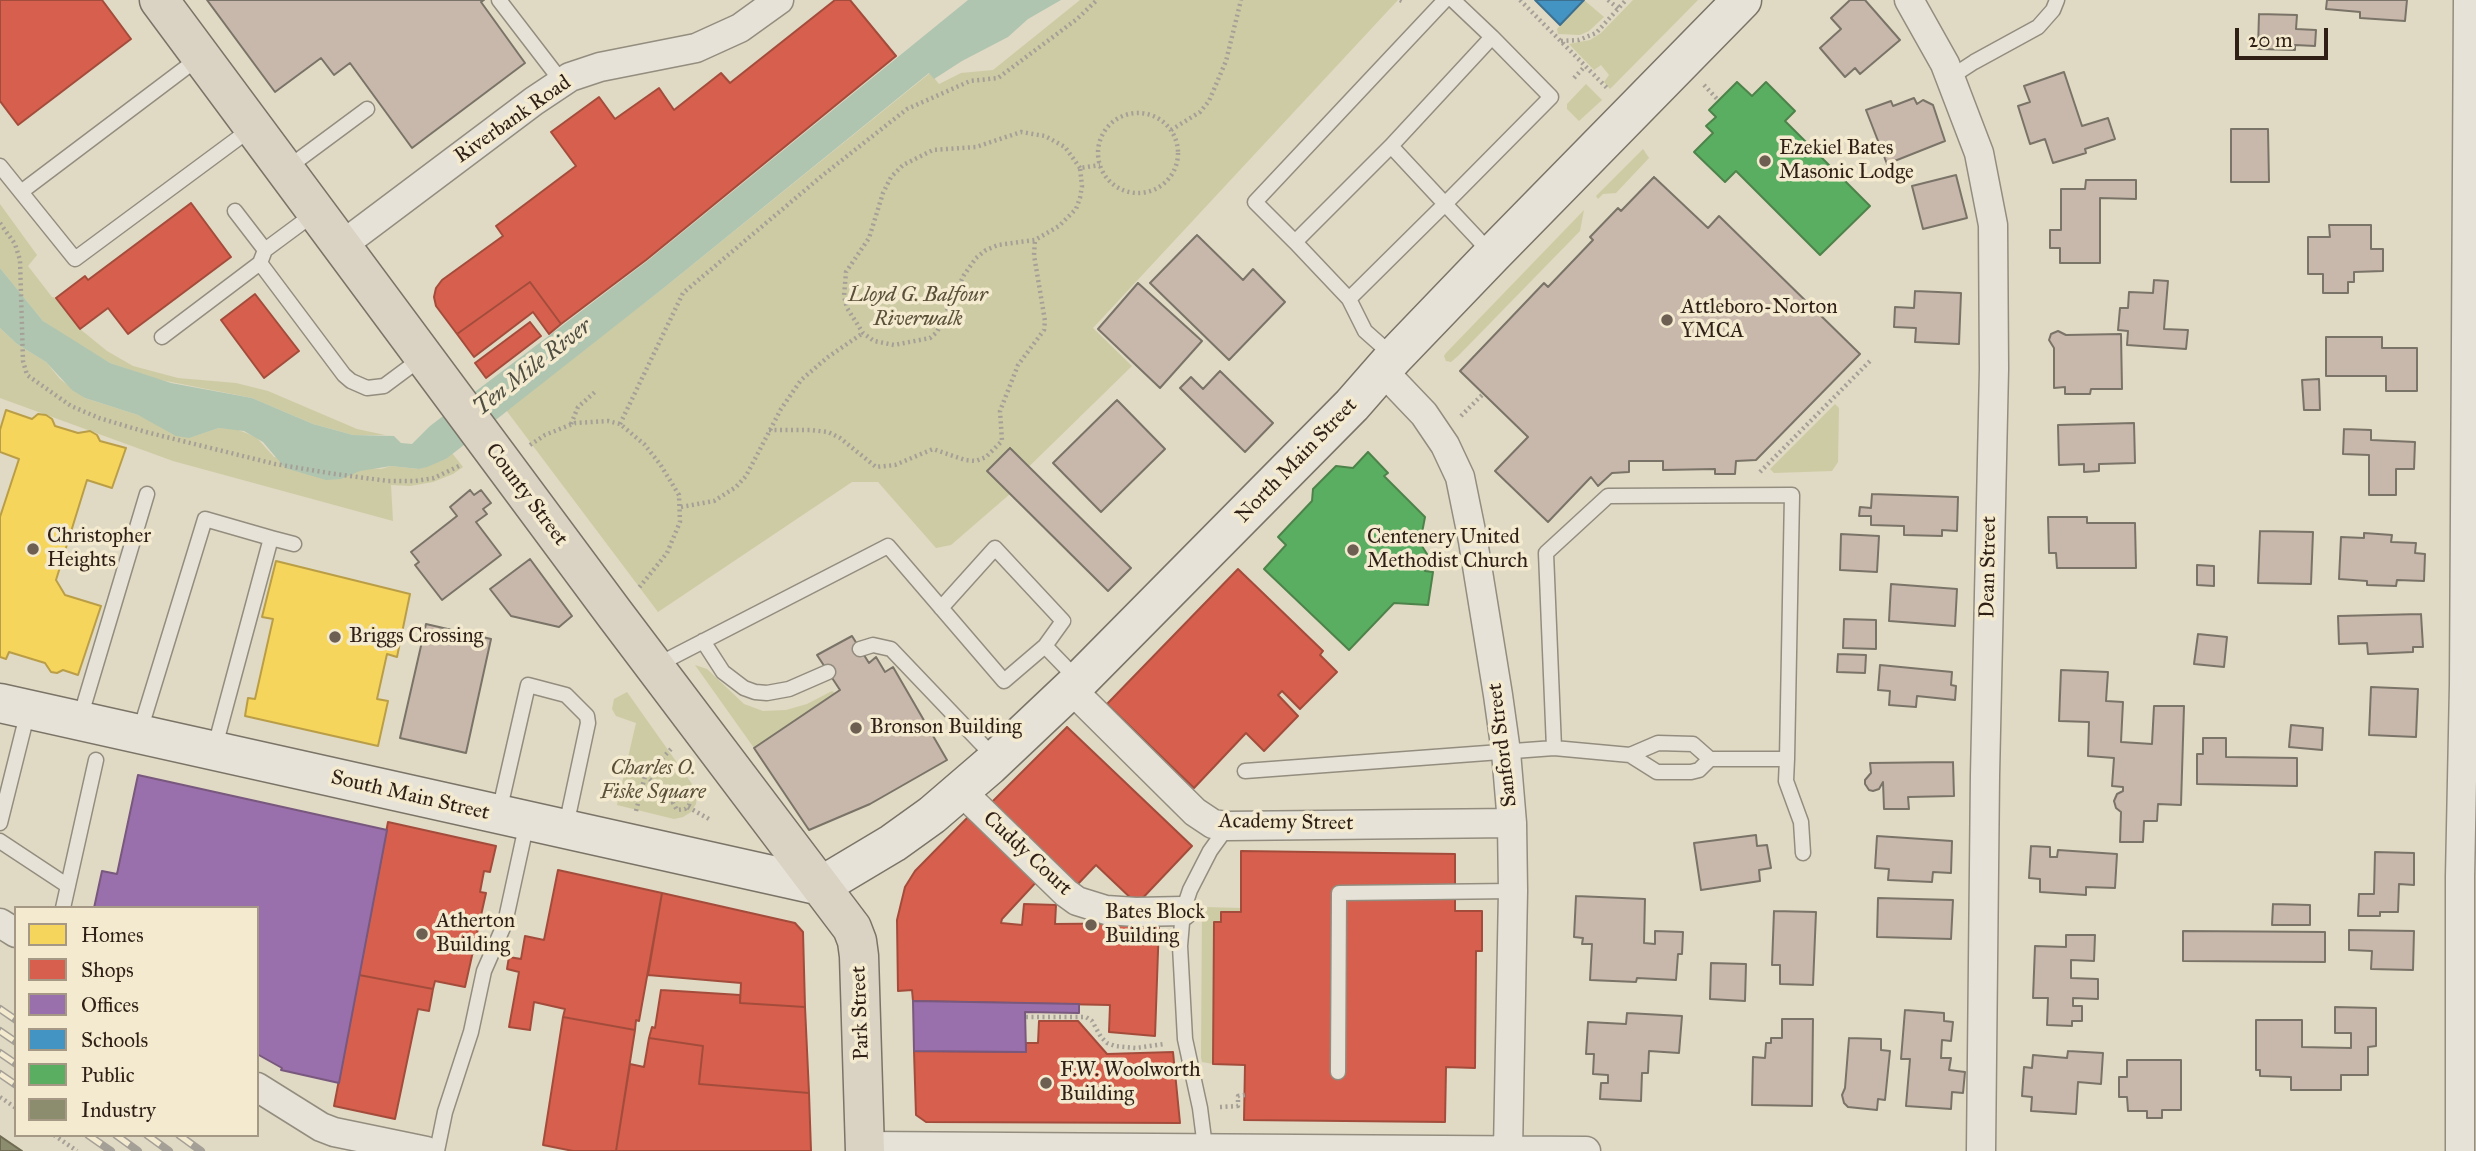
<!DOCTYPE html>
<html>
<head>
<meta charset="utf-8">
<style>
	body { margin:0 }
	#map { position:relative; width:2476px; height:1151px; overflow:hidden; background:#e0d9c3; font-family:"IM FELL Great Primer",serif }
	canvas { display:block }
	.legend { position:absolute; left:14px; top:906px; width:245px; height:231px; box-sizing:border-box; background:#f3ead0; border:2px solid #a59985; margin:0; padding:9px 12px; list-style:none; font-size:21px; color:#2f1f15 }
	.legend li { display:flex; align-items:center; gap:14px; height:35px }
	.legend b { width:35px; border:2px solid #a59985 }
	.scale { position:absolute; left:2235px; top:28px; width:93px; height:32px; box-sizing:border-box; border:4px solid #2f1f15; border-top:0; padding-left:9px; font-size:21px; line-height:24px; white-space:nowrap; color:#2f1f15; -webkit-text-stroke:5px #f3ead0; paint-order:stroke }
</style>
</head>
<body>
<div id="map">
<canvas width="2476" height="1151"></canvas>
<ul class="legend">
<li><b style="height:19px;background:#f6d55c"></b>Homes</li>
<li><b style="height:19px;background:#d6604d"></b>Shops</li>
<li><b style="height:19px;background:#9970ab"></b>Offices</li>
<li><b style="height:19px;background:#4393c3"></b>Schools</li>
<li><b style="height:19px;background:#5aae61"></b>Public</li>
<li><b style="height:19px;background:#8c8c6e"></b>Industry</li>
</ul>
<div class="scale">20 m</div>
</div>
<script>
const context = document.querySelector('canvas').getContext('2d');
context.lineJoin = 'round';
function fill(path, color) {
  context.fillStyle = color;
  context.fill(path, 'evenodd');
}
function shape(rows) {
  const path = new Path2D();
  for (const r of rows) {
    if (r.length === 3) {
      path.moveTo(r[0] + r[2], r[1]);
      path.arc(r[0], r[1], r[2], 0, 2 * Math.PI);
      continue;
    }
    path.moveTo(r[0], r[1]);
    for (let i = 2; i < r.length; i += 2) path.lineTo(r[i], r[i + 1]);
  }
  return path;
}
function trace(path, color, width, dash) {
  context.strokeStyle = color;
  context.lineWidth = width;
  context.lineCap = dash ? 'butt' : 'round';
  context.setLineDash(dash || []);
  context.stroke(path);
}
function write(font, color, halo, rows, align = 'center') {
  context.font = font + ' "IM FELL Great Primer",serif';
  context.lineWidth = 7;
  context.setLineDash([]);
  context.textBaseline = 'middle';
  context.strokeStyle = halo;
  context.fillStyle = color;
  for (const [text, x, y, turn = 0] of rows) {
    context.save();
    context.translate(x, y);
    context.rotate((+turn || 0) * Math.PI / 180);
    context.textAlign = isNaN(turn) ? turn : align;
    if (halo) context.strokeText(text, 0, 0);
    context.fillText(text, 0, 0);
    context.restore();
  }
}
fill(shape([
	[1080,0,1398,0,1093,328,1132,366,1006,489,1010,494,951,545,936,548,878,482,852,482,658,612,506,410,665,287,930,73,939,84,961,73,993,70],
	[1584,0,1604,17,1589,31,1580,35,1558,34,1557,29],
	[1633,0,1698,0,1610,89,1604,82,1609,75,1601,65,1594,70,1569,44,1590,40,1601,33],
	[1586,84,1602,100,1579,121,1567,109,1567,104],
	[1643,149,1649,158,1616,193,1603,194,1598,199,1596,196],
	[0,204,37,255,28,266,52,297,56,298,80,329,107,351,133,366,178,378,236,383,268,391,357,429,385,435,353,435,313,424,252,398,156,379,110,363,66,337,43,321,0,268],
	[1584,210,1580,231,1459,355,1451,362,1446,361,1444,356,1446,353],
	[0,328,17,344,46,362,60,379,85,398,138,415,164,427,194,436,219,428,236,429,256,437,274,457,381,469,391,466,419,469,446,459,452,453,463,467,453,474,433,482,410,486,391,485,393,521,173,461,0,398],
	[1835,404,1839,408,1838,462,1832,471,1774,473,1770,469],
	[695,665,707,669,744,704,763,711,786,710,807,704,832,691,835,693,754,748],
	[627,692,697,791,696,804,691,812,683,817,674,819,617,805,636,723,616,716,612,709,614,699],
	[1204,907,1241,908,1241,912,1222,912,1221,922,1214,922,1213,1064,1202,1062,1201,1058,1202,908]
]), '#cdcba4');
fill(shape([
	[968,0,1061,0,1028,19,1008,37,962,61,934,79,929,73,665,287,446,459,427,467,419,469,391,466,360,471,341,479,326,480,285,468,263,442,244,431,219,428,189,438,176,436,138,415,85,398,72,390,46,362,17,344,0,328,0,268,43,321,110,363,171,383,252,398,313,424,353,435,394,436,401,443,412,444,430,426,646,262]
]), '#afc5b0');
const homes = shape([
	[6,410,32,419,38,414,46,415,52,419,55,426,78,433,90,431,97,435,100,441,126,448,112,488,87,480,56,580,65,595,101,606,78,675,63,670,57,673,51,672,45,663,9,652,6,659,0,657,0,517,19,459,0,452,0,430,6,410],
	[276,561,410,594,397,657,387,654,377,699,388,701,378,746,245,716,248,698,255,699,273,619,262,617,276,561]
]);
fill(homes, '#f6d55c');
trace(homes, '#ba9e47', 2);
const shops = shape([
	[0,0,102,0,131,39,18,125,0,101,0,0],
	[835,0,850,0,896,56,646,260,561,324,530,282,457,334,436,306,434,297,436,288,442,280,503,236,496,226,576,166,551,132,599,97,615,119,659,88,674,110,721,73,730,83,835,0],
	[191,203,231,257,128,334,108,308,80,329,56,298,85,276,88,280,191,203],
	[530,282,561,324,549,334,533,312,474,357,457,334,530,282],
	[255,294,299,351,264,378,221,320,255,294],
	[530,322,541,336,486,378,475,363,530,322],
	[1238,569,1323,651,1320,655,1337,672,1300,709,1282,691,1278,695,1298,716,1264,751,1246,733,1194,788,1107,704,1238,569],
	[1067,727,1192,846,1137,904,1096,865,1077,885,992,802,1067,727],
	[972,813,1039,879,1002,919,1001,923,1022,925,1024,904,1056,905,1055,924,1159,923,1155,1036,1109,1032,1110,1005,913,1001,912,990,898,991,897,920,905,887,915,871,972,813],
	[388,822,496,846,490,872,484,871,480,892,486,893,465,987,435,981,433,989,359,975,388,822],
	[1241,851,1455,854,1455,911,1482,911,1482,951,1476,951,1475,1068,1446,1067,1445,1122,1244,1120,1245,1065,1213,1064,1214,922,1221,922,1221,912,1241,912,1241,851],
	[558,870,662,893,639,1021,636,1020,635,1030,563,1017,565,1009,534,1002,530,1030,509,1027,519,972,507,969,509,957,521,959,525,936,544,940,558,870],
	[662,893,795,923,803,932,805,1007,740,1003,741,983,648,975,662,893],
	[359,975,433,989,429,1011,418,1009,395,1119,334,1106,359,975],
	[661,990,740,995,740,1003,805,1007,809,1093,699,1084,703,1046,649,1038,652,1027,655,1028,661,990],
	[563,1017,635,1030,616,1151,573,1151,543,1145,563,1017],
	[1039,1021,1078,1021,1107,1054,1173,1052,1180,1123,926,1122,916,1115,914,1051,1026,1052,1026,1043,1038,1043,1039,1021],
	[649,1038,703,1046,699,1084,809,1093,811,1151,616,1151,630,1064,644,1067,649,1038]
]);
fill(shops, '#d6604d');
trace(shops, '#a44c3c', 2);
const offices = shape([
	[138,775,387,830,339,1083,281,1070,282,1068,257,1054,257,908,94,908,102,871,117,874,138,775],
	[913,1001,1027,1003,1079,1004,1079,1013,1025,1012,1026,1052,914,1051,913,1001]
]);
fill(offices, '#9970ab');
trace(offices, '#79587e', 2);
const schools = shape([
	[1535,0,1584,0,1560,25,1535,0]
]);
fill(schools, '#4393c3');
trace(schools, '#3d708f', 2);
const public = shape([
	[1737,82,1752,96,1766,82,1795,111,1785,121,1870,206,1820,255,1736,171,1725,182,1694,152,1713,133,1706,126,1716,117,1709,110,1737,82],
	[1368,452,1388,473,1384,476,1425,517,1420,543,1427,554,1425,571,1433,572,1428,605,1394,603,1349,650,1264,569,1286,545,1278,537,1312,501,1313,489,1336,466,1353,468,1368,452]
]);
fill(public, '#5aae61');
trace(public, '#4d834a', 2);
const industry = shape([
	[0,1136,22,1151,0,1151,0,1136]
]);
fill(industry, '#8c8c6e');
trace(industry, '#706b53', 2);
const building = shape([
	[207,0,484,0,481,2,525,63,412,148,350,63,334,75,321,58,275,92,207,0],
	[1850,0,1865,0,1900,40,1860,74,1855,68,1845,77,1820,48,1841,29,1831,18,1850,0],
	[2327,0,2407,0,2405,21,2360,18,2360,12,2326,9,2327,0],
	[2259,14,2297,15,2296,29,2316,30,2315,46,2295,45,2295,50,2258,49,2259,14],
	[2064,72,2082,126,2108,118,2115,139,2085,149,2086,153,2053,163,2045,139,2030,144,2018,106,2030,102,2024,86,2064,72],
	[1914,98,1917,104,1923,100,1933,105,1945,141,1887,164,1866,110,1891,101,1893,106,1914,98],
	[2231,129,2268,129,2269,182,2231,182,2231,129],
	[1956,175,1967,218,1923,229,1912,186,1956,175],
	[1654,177,1708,228,1719,216,1860,354,1756,460,1736,461,1735,474,1715,474,1715,469,1663,470,1663,461,1629,461,1629,472,1612,473,1598,486,1591,477,1548,522,1495,471,1528,437,1460,371,1544,283,1548,287,1593,240,1590,237,1618,208,1621,211,1654,177],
	[2086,180,2136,180,2136,199,2100,198,2100,263,2060,263,2060,248,2050,248,2050,230,2061,230,2061,189,2085,189,2086,180],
	[2329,225,2371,225,2371,249,2383,249,2383,271,2354,272,2354,282,2348,282,2348,293,2323,293,2323,274,2308,274,2308,237,2330,237,2329,225],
	[1197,235,1243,280,1253,269,1285,302,1229,360,1150,283,1197,235],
	[2154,280,2168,281,2164,329,2188,330,2186,349,2127,345,2128,331,2118,330,2120,308,2128,308,2129,292,2153,293,2154,280],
	[1138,283,1202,341,1160,388,1098,329,1138,283],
	[1915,291,1961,293,1959,344,1915,342,1916,328,1894,327,1895,307,1914,308,1915,291],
	[2058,331,2066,335,2121,334,2122,389,2091,389,2090,394,2065,394,2065,387,2054,388,2054,348,2049,340,2051,334,2058,331],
	[2326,337,2382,337,2382,348,2417,348,2417,391,2386,391,2386,376,2326,376,2326,337],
	[1220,371,1273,423,1245,452,1180,388,1191,377,1203,389,1220,371],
	[2319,379,2320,410,2304,410,2302,380,2319,379],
	[1117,400,1165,449,1101,512,1053,463,1117,400],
	[2134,423,2135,463,2099,464,2099,471,2084,472,2084,464,2059,465,2058,425,2134,423],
	[2344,429,2371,430,2371,440,2415,442,2414,469,2396,469,2396,495,2369,495,2369,455,2343,454,2344,429],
	[1010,448,1131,568,1108,591,987,471,1010,448],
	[470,490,474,495,481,490,491,503,483,509,487,514,476,522,501,555,442,600,415,565,419,562,411,552,457,516,450,507,470,490],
	[1872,494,1958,497,1957,531,1942,530,1942,536,1904,535,1904,526,1871,525,1871,516,1859,516,1860,507,1871,508,1872,494],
	[2048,517,2087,517,2087,523,2135,523,2136,568,2057,568,2056,553,2049,553,2048,517],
	[2260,531,2313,532,2311,584,2258,583,2260,531],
	[2364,533,2392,535,2391,542,2416,543,2415,553,2425,554,2424,581,2397,580,2396,586,2367,585,2367,581,2339,579,2341,537,2364,538,2364,533],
	[1841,534,1879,536,1877,572,1840,570,1841,534],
	[530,559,572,616,559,627,511,616,490,589,530,559],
	[2197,565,2214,566,2214,586,2197,585,2197,565],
	[1891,584,1957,589,1955,626,1889,621,1891,584],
	[2421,614,2423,647,2413,647,2413,652,2368,654,2367,643,2339,644,2338,616,2421,614],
	[1844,619,1876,620,1876,649,1843,648,1844,619],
	[426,624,491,639,466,753,400,738,426,624],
	[2198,634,2227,637,2224,667,2194,664,2198,634],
	[852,636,869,663,876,657,885,672,893,667,947,760,870,804,809,830,754,748,840,690,817,655,852,636],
	[1838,654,1866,655,1865,673,1837,672,1838,654],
	[1880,665,1952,672,1951,685,1956,686,1955,700,1917,696,1916,707,1889,705,1890,691,1878,690,1880,665],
	[2061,670,2108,672,2106,701,2123,702,2121,742,2152,744,2154,706,2184,706,2181,805,2158,804,2157,821,2144,821,2143,842,2120,842,2121,812,2116,808,2114,801,2117,794,2123,791,2123,787,2112,786,2114,758,2088,756,2089,722,2059,721,2061,670],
	[2371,687,2418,689,2416,737,2369,735,2371,687],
	[2291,725,2323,728,2322,750,2289,747,2291,725],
	[2203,738,2226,738,2226,757,2297,758,2297,786,2197,784,2197,754,2203,754,2203,738],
	[1953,762,1954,796,1908,797,1909,809,1884,809,1883,782,1879,789,1873,791,1869,790,1865,784,1865,780,1871,773,1870,763,1953,762],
	[1756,835,1757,846,1767,845,1771,868,1759,870,1760,881,1701,890,1694,843,1756,835],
	[1877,836,1952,841,1951,873,1933,872,1932,882,1888,880,1889,869,1875,868,1877,836],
	[2031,846,2050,847,2050,857,2057,857,2058,850,2117,854,2115,888,2086,887,2086,895,2040,892,2040,879,2029,878,2031,846],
	[2375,852,2414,853,2414,885,2399,884,2398,912,2380,912,2380,916,2358,916,2359,894,2374,894,2375,852],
	[1576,896,1645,899,1644,943,1655,944,1655,931,1683,932,1682,954,1678,954,1676,980,1637,978,1636,982,1590,980,1592,944,1582,944,1583,938,1574,937,1576,896],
	[1878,898,1953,900,1951,939,1877,937,1878,898],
	[2273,904,2310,905,2310,925,2272,925,2273,904],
	[1774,911,1816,912,1813,985,1780,984,1780,965,1772,965,1774,911],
	[2349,930,2414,931,2413,970,2371,969,2372,951,2349,950,2349,930],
	[2183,931,2325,932,2325,962,2183,961,2183,931],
	[2066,935,2095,935,2094,961,2071,960,2071,978,2098,979,2098,999,2073,998,2073,1006,2082,1006,2082,1021,2072,1021,2072,1026,2047,1025,2048,998,2033,998,2035,946,2066,947,2066,935],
	[1711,963,1746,964,1745,1001,1710,999,1711,963],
	[2335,1007,2376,1008,2376,1046,2368,1047,2368,1075,2341,1075,2341,1090,2291,1090,2291,1077,2260,1076,2260,1070,2256,1070,2256,1020,2302,1020,2302,1047,2351,1048,2351,1033,2335,1033,2335,1007],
	[1905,1010,1944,1013,1944,1021,1953,1022,1951,1041,1942,1040,1941,1058,1951,1058,1949,1070,1965,1072,1963,1093,1952,1092,1951,1109,1906,1106,1910,1059,1901,1059,1905,1010],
	[1627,1013,1682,1016,1679,1053,1649,1051,1648,1073,1642,1073,1641,1101,1600,1099,1601,1083,1608,1083,1608,1075,1593,1074,1594,1054,1586,1054,1588,1022,1626,1024,1627,1013],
	[1782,1019,1813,1019,1812,1106,1752,1105,1753,1057,1765,1058,1766,1043,1771,1043,1771,1038,1782,1038,1782,1019],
	[1849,1038,1881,1039,1881,1050,1890,1051,1885,1100,1878,1099,1877,1110,1848,1107,1844,1103,1842,1095,1845,1088,1849,1038],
	[2068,1051,2103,1053,2101,1084,2078,1082,2076,1114,2031,1111,2032,1097,2022,1096,2024,1067,2032,1068,2033,1055,2067,1058,2068,1051],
	[2127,1060,2181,1060,2181,1110,2162,1110,2162,1118,2147,1118,2147,1111,2128,1111,2127,1097,2119,1097,2119,1077,2127,1077,2127,1060]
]);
fill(building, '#c8b7ab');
trace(building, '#7a7468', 2);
const lane = shape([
	[499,0,562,82],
	[1453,0,1492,37],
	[1951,77,1974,62,2038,27,2053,10,2057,0],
	[1391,146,1295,242,1349,299,1445,204,1551,97,1492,37,1391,146,1445,204,1477,238,1490,253],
	[0,166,75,259,252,128],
	[286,169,367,109],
	[21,192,200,57],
	[235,211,265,250,260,263,344,375,351,381,367,388,384,386,423,357],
	[1295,242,1255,202,1445,0],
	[265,250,315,213],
	[1349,299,1365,331,1392,355],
	[162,337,260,263],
	[941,608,995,548,1063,621,1045,646],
	[703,641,723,672,744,688,755,692,767,693,789,689,828,672],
	[860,649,873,645,891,649,995,758],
	[657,665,888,546,1004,681,1045,646,1078,680],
	[80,718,147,494],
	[139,734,205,519,271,538],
	[1554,748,1630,755],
	[214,750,271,538,294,544],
	[1787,759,1786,781,1801,822,1803,853],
	[1245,771,1554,748,1546,553,1608,496,1792,495,1787,759,1710,759,1699,770,1691,772,1657,772,1630,755,1658,743,1693,744,1710,759],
	[499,812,528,685,566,695,587,716,588,723,566,826],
	[0,823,28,711],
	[0,841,68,886],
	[63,908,96,760],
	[1338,1072,1339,893,1513,891],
	[1205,1147,1200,1108,1185,1039,1180,946,1183,911,1190,890,1210,851,1228,826],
	[437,1151,445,1112,471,1032,484,971,505,923,527,822]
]);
const street = shape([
	[1909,0,1945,64,1979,153,1993,225,1994,369,1985,775,1981,1151],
	[341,246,534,101,570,77,600,67,696,48,740,28,779,0],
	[1382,370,1424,414,1445,445,1460,477,1473,541,1498,695,1506,752,1512,823,1513,891,1508,1150],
	[1071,689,1195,812,1213,824,1228,826,1512,823],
	[961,791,1066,893,1077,901,1106,910,1136,912,1183,911],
	[0,923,16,933],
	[257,1087,321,1127,334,1132,426,1151],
	[865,1146,1586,1151],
	[2460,1151,2460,876,2464,685,2468,0]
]);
const secondary = shape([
	[0,703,821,886,893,843,932,815,989,766,1079,681,1352,405,1394,357,1492,255,1742,0]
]);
const highway = shape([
	[159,0,614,613,852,928,857,941,859,956,865,1151]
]);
trace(lane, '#928d7f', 17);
trace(street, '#928d7f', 31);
trace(secondary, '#7a7468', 41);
trace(highway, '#7a7468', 41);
trace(shape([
	[1400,0,1402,1],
	[1520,0,1607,88],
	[1608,0,1619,9],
	[1561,41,1579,40,1596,33,1626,0],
	[1574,78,1585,66],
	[1704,85,1718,100],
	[1138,153,40],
	[1171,130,1200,112,1209,101,1226,61,1241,0],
	[1080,168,1065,147,1045,136,1021,132,976,147,933,150,903,165,891,177,883,193,869,238,846,272,844,296,847,308,863,333,874,341,894,345,930,338,937,332,964,275,976,258,986,250,998,245,1035,240,1059,226,1076,209,1080,198,1082,186,1080,168,1100,165],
	[0,223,15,244,20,260,23,361,27,375,71,406,99,418,146,432,275,464,335,474,388,481,415,481,434,478,461,465],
	[1461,416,1483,394],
	[571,424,578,407,596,391],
	[620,424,683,293,823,175,907,109,970,81,998,78,1077,19,1097,0],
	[769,430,811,430,828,432,840,438,876,467,895,465,933,449,965,460,976,461,986,457,1002,441,1000,411,1018,365,1044,330,1045,321,1034,255,1035,240],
	[530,445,545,435,575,423,608,421,620,424,644,444,660,464,679,495,680,522,667,553,638,589],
	[1760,472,1871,360],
	[681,507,714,501,736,487,746,476,781,409,801,380,828,357,863,333],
	[645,776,674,797,677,793,688,796,690,801,689,805,685,809,677,810,673,803,674,797],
	[688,807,709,819],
	[636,811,645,776,672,748],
	[1026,1017,1086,1017,1092,1021,1101,1037,1107,1043,1115,1046,1136,1048,1164,1044],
	[0,1097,16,1108],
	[1220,1107,1238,1106,1238,1096,1245,1095],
	[54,1135,77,1151]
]), '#a5a097', 4.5, [2, 3.5]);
trace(lane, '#e7e2d7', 14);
trace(street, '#e7e2d7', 28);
trace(secondary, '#e7e2d7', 38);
trace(highway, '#dad3c3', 38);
const rail = shape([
	[0,1009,16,1020],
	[0,1031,16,1042],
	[0,1053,16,1064],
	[0,1074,16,1085],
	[88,1135,111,1151],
	[116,1135,138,1151],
	[147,1135,169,1151],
	[179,1135,201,1151]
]);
trace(rail, '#a5a097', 8);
trace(rail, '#f3ead0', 5, [16]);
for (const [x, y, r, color] of [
	[1765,161,7,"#6d6052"],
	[1667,320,7,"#6d6052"],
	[33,549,7,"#6d6052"],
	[1353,550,7,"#6d6052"],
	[335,637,7,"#6d6052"],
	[856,728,7,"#6d6052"],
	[1091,925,7,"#6d6052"],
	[422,934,7,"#6d6052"],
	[1046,1083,7,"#6d6052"]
]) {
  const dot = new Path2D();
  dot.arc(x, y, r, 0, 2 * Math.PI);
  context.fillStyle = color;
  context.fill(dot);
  trace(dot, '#f3ead0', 2.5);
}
write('21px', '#2f1f15', '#f3ead0', [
	["Riverbank Road",513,120,-35],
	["North Main Street",1297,461,-46],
	["County Street",526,495,53],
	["Dean Street",1989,567,-89],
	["Sanford Street",1503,745,-97],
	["South Main Street",410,796,13],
	["Academy Street",1286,823,1],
	["Cuddy Court",1027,854,43],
	["Park Street",861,1013,-92]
]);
write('21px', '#2f1f15', '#f3ead0', [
	["Ezekiel Bates",1779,149],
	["Masonic Lodge",1779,173],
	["Attleboro-Norton",1681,308],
	["YMCA",1681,332],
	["Christopher",47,537],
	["Heights",47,561],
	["Centenery United",1367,538],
	["Methodist Church",1367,562],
	["Briggs Crossing",349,637],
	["Bronson Building",870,728],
	["Bates Block",1105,913],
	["Building",1105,937],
	["Atherton",436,922],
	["Building",436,946],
	["F.W. Woolworth",1060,1071],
	["Building",1060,1095]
], 'left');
write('italic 21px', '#5a4f38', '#f3ead0', [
	["Lloyd G. Balfour",918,296],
	["Riverwalk",918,320],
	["Charles O.",653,769],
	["Fiske Square",653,793]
]);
write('italic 23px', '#4f4e41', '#f3ead0', [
	["Ten Mile River",533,368,-38]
]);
</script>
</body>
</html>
